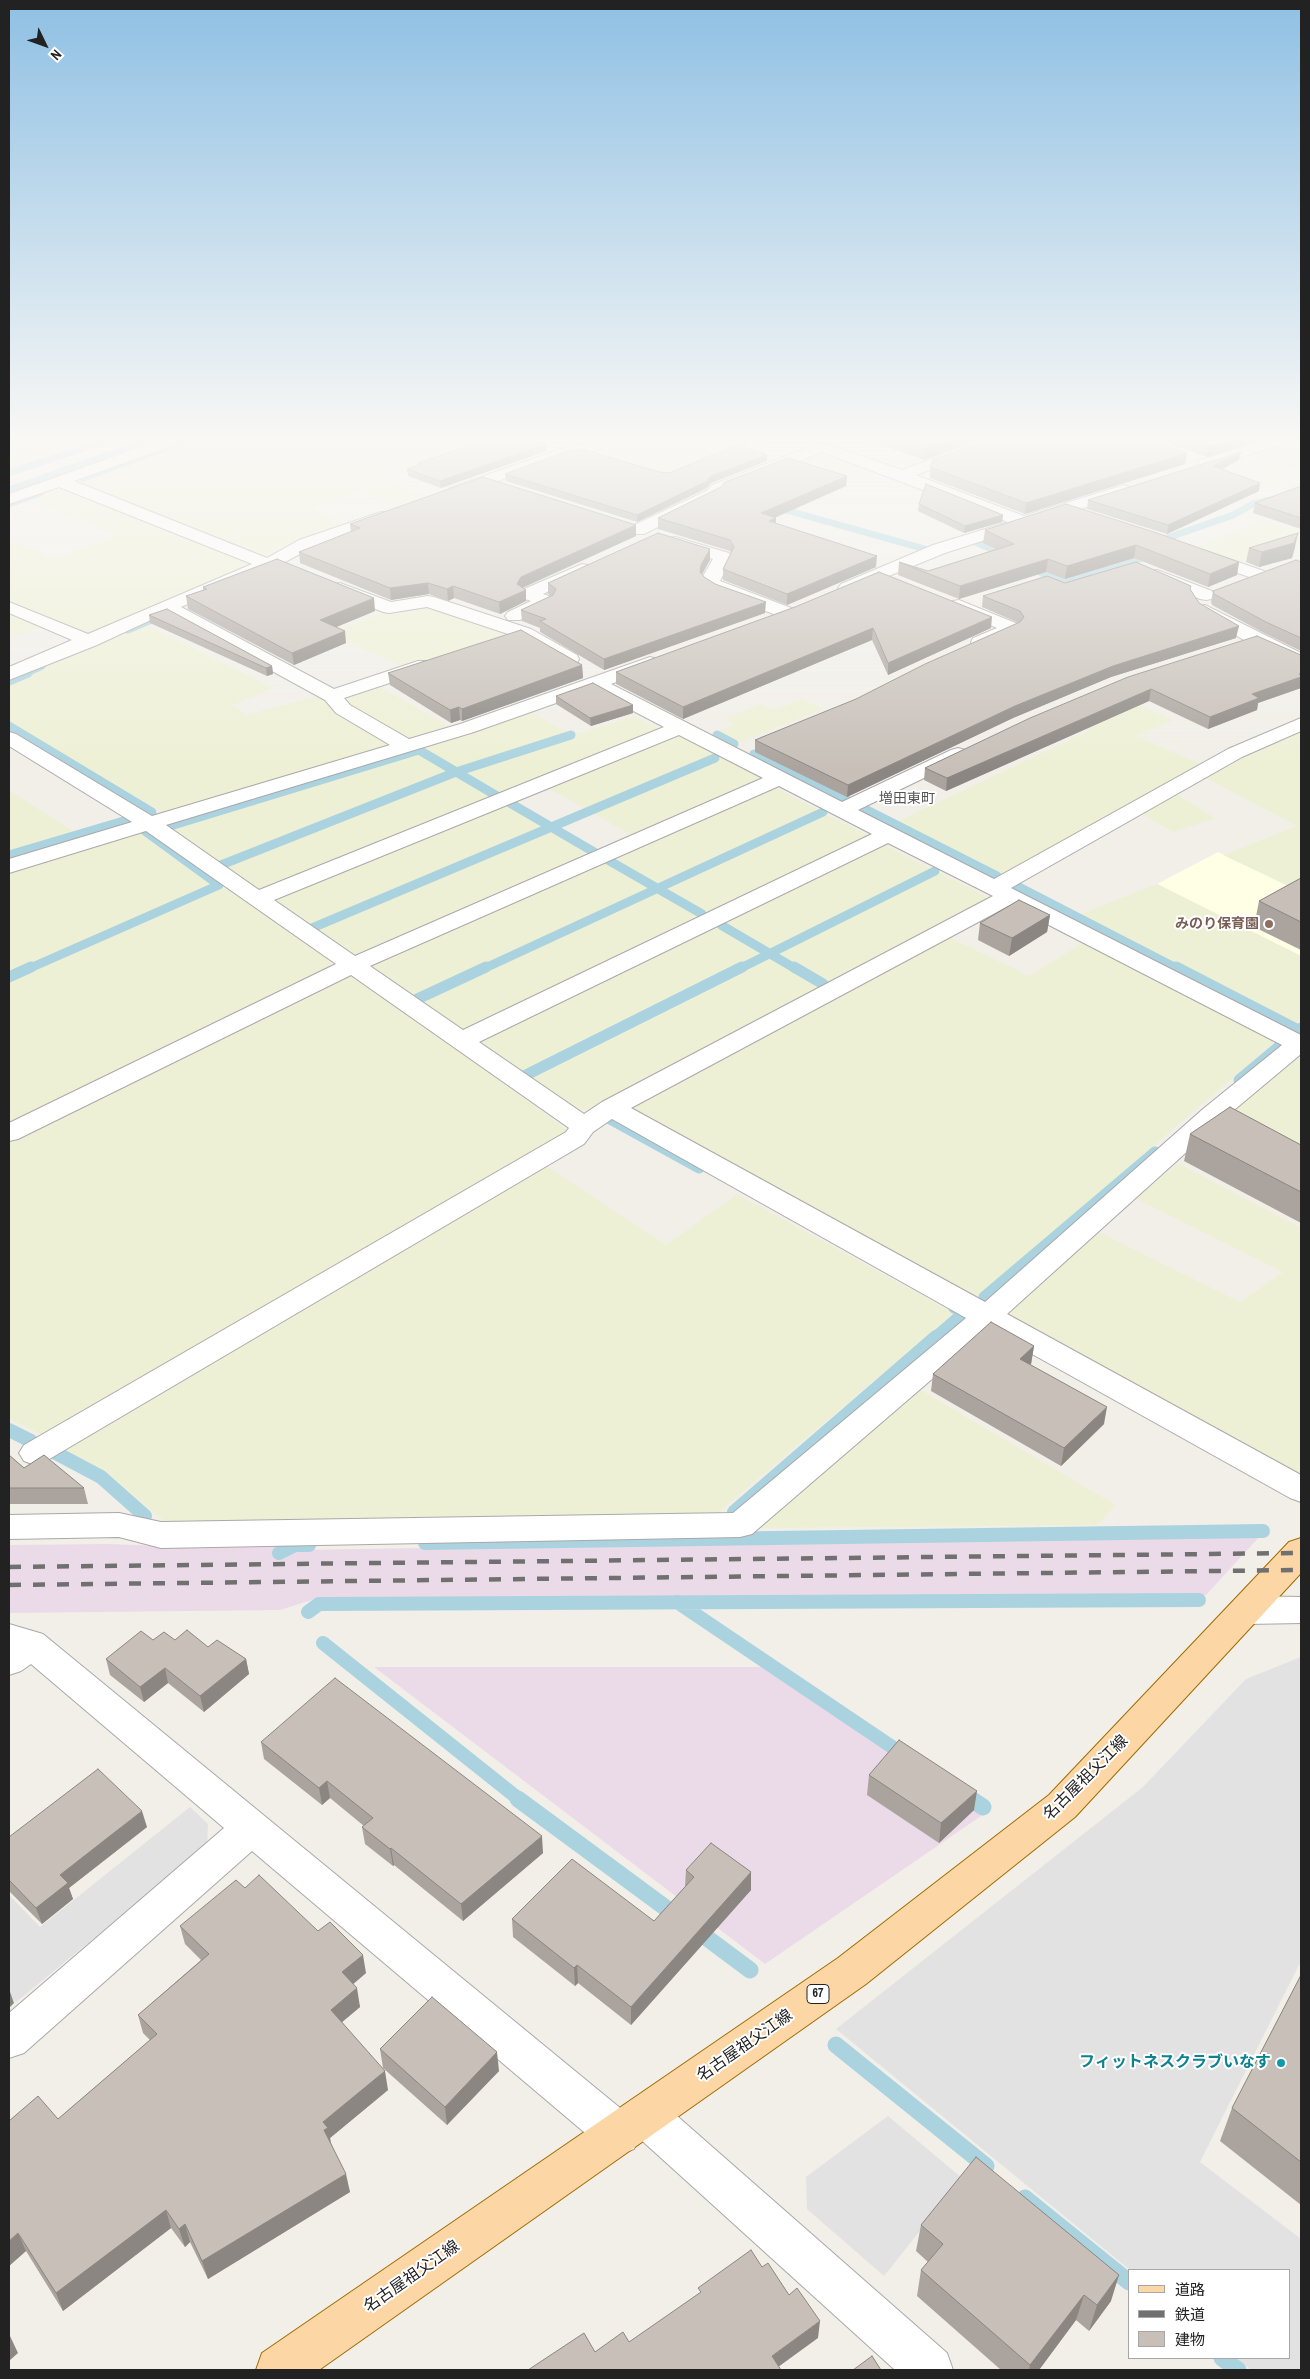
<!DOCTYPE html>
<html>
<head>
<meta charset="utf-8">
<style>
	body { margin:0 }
	#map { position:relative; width:1310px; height:2379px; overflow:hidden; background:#f2efe9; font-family:"Archivo Narrow","Noto Sans JP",sans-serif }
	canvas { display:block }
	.frame { position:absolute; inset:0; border:10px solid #222; pointer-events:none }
	.legend { position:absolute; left:1128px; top:2269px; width:162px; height:90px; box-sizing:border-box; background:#fff; border:1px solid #a7a7a7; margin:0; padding:6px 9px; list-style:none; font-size:15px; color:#222 }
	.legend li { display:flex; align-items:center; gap:10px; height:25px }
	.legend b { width:25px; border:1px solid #a7a7a7 }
	.north { position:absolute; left:20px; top:20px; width:50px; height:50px; -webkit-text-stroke:4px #fff; paint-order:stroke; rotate:132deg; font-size:14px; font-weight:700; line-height:20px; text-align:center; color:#222 }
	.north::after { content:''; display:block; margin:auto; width:18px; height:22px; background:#222; clip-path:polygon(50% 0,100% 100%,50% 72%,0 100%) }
</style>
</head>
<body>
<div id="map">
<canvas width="1310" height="2379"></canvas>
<div class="frame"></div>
<ul class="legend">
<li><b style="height:6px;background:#fcd6a4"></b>道路</li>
<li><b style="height:6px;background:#707070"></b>鉄道</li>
<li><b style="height:14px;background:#c7bfb8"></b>建物</li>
</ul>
<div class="north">N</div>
</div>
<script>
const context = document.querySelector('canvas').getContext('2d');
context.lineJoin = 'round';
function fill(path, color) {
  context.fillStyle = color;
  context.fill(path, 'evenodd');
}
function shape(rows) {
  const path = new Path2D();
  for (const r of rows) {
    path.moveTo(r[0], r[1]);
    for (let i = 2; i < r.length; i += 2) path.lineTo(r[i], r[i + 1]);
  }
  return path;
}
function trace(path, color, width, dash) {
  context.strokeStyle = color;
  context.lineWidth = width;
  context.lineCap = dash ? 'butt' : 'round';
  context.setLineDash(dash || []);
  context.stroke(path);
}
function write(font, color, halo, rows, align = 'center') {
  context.font = font + ' "Archivo Narrow","Noto Sans JP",sans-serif';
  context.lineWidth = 4;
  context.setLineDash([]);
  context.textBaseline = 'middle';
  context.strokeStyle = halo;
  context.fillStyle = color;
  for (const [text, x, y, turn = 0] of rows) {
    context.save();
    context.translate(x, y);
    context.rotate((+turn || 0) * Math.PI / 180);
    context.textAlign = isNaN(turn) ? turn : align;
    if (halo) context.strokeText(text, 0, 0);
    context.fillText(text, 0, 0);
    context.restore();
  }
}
fill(shape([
	[1261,1535,1206,1595,315,1599,280,1610,9,1613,9,1545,107,1544,165,1546,270,1544,296,1550],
	[374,1667,764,1667,984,1814,765,1964]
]), '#ebdbe8');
fill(shape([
	[1218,852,1301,892,1301,956,1157,884]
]), '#ffffe5');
fill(shape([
	[9,438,108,438,9,472],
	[200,438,499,438,387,480,430,496,399,505,359,491,310,508,345,522,290,544,266,558,74,483],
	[629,438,771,438,670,477,583,453],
	[819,451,880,471,856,480,842,476,776,467],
	[1269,461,1301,472,1301,488,1290,492,1268,485,1247,486,1228,479,1235,473],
	[63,487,246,560,242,570,133,613,139,616,95,634,85,635,9,603,9,540,55,558,116,535,28,499],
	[1263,520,1301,533,1301,544,1237,563,1192,548],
	[428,605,511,634,403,667,330,633,384,613],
	[9,613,41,627,9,639],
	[147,625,274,688,232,705,246,715,318,696,325,701,332,710,390,742,387,746,162,812,9,723,9,682],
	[377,685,448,726,408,738,354,707,344,695],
	[1110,691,1173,720,1136,736,1203,765,1003,875,896,822,1091,730,1056,714],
	[802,699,823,709,738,743,716,732,734,725,724,719,761,704,773,710],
	[532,712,570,734,456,770,420,748],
	[634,716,661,730,502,794,460,772],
	[1301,729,1301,892,1223,855,1297,826,1204,777,1246,752],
	[678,734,717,753,586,809,546,787],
	[419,752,452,771,218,864,168,829],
	[723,757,765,779,631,835,591,812],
	[455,774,495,797,262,891,256,891,222,867],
	[776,788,820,810,659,885,613,857],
	[9,790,74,832,9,852],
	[1175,793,1215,818,1173,832,1140,813],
	[505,803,547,827,309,927,271,902,273,898],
	[825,814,872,837,707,912,665,888],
	[551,830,590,852,351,957,314,930],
	[139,833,212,885,9,973,9,873],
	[885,845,932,869,770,949,725,923],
	[604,861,651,888,411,998,368,967,371,963],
	[940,873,992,899,831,984,777,953],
	[1157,884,1301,956,1301,1019,1294,1024,1079,915],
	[226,887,331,961,329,968,9,1125,9,982],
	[657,891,700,916,458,1031,417,1002],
	[717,927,762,953,519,1074,475,1042],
	[949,937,1029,976,1084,942,1277,1040,977,1297,630,1110,630,1104],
	[769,957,823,989,591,1110,569,1108,528,1079],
	[344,974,353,974,566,1129,565,1137,46,1437,9,1419,9,1142],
	[1299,1057,1301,1057,1301,1169,1218,1125],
	[542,1163,666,1245,737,1194,954,1313,712,1518,165,1522,106,1472,63,1449],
	[1178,1163,1301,1228,1301,1477,1013,1318,1010,1311,1099,1232,1240,1302,1283,1272,1136,1199],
	[919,1389,1116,1505,1097,1525,759,1528]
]), '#eef0d5');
fill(shape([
	[1296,439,1301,442,1301,471,1250,453],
	[1301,1657,1301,1961,1200,2162,1301,2239,1301,2370,1251,2370,1236,2358,1289,2358,1289,2270,1130,2270,836,2029,1143,1787,1246,1679],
	[190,1807,208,1824,207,1846,16,2002,9,1994,9,1895,40,1927],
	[888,2116,962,2178,884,2276,807,2209,806,2177]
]), '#e2e2e2');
trace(shape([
	[1298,439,1301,440],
	[9,473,113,438],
	[83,478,195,438],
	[9,490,156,438],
	[9,504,40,493],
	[775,507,925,549],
	[1167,538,1233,515,1253,504,1268,500],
	[976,542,1006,556],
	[1030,567,1046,575,1072,580,1153,555],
	[128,630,159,617],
	[25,674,42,666]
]), '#aad3df', 7);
trace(shape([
	[9,681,28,673],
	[9,726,152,812],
	[717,735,734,744],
	[754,754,846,799],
	[510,803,594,852],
	[861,807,997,876],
	[167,827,419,750,497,796],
	[9,855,127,820],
	[608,860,702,914],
	[221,865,456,772,571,735],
	[1015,885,1178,969],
	[721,925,796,969],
	[312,928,715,758],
	[28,969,219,885,145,831],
	[483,969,823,812],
	[739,969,935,871]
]), '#aad3df', 9);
trace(shape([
	[794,967,823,984],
	[1176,967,1298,1030,1301,1028],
	[9,977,31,967],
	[413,1001,486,967],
	[524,1076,742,967],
	[1239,1080,1282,1044],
	[610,1119,699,1168],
	[984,1297,1155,1152],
	[934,1338,963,1313,954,1308]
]), '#aad3df', 11);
trace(shape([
	[9,1430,31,1441],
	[54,1452,101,1477,145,1516],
	[734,1512,936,1337],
	[425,1543,1263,1531],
	[279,1553,295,1545,309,1545],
	[677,1602,904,1755],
	[308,1612,319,1604,1199,1600],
	[323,1643,520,1800],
	[963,1794,973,1800]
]), '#aad3df', 14);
trace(shape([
	[518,1799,678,1917],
	[971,1799,983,1807],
	[695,1929,750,1970],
	[836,2045,986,2166],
	[1025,2198,1129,2282],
	[1222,2358,1238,2370]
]), '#aad3df', 17);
const minor = shape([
	[166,438,188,438,185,441,74,481,267,558,299,540,381,512,393,512,395,515,393,518,311,548,274,568,181,607,334,689,418,661,432,661,434,665,432,669,344,698,350,705,409,739,460,724,650,657,657,659,659,663,657,667,611,684,842,802,951,750,958,748,965,750,968,754,965,758,858,810,994,879,1228,749,1301,718,1301,731,1242,757,1011,888,1301,1035,1301,1054,1221,1121,1007,1314,1301,1475,1301,1502,1290,1498,989,1330,752,1534,740,1537,161,1548,119,1537,9,1539,9,1515,119,1513,161,1522,733,1513,966,1318,612,1119,593,1132,584,1144,46,1461,35,1465,24,1461,19,1453,24,1445,566,1132,569,1128,351,975,18,1139,9,1141,9,1123,336,964,146,831,9,873,9,859,132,822,9,746,9,732,16,734,152,816,390,745,336,713,325,700,166,613,97,645,9,680,9,667,72,640,9,613,9,602,88,634,252,564,59,487,9,504,9,494,166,438],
	[593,690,664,727,259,890,166,825,474,732,593,690],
	[679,735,763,778,355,956,274,900,679,735],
	[779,786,872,834,463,1030,370,966,779,786],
	[888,843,993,896,602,1102,584,1114,479,1042,888,843],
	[1010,905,1282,1045,1203,1109,985,1302,631,1108,1010,905],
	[604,438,626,438,623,441,587,453,570,455,462,494,456,496,450,494,448,491,450,488,563,448,580,445,604,438],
	[987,438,1008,438,1005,441,916,475,1024,516,1124,485,1130,487,1132,490,1130,493,945,553,847,593,841,592,838,588,841,584,933,545,1008,522,822,452,724,491,720,496,644,534,632,534,630,530,632,526,708,490,712,485,817,444,827,444,902,470,987,438],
	[1273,438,1296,438,1293,441,1212,466,1206,468,1200,466,1198,463,1200,460,1273,438],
	[675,537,729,553,732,557,720,581,794,609,797,613,794,617,782,617,715,593,705,587,702,583,703,576,713,559,669,546,667,542,669,538,675,537],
	[1203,550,1264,571,1267,575,1264,579,1258,580,1197,559,1194,555,1197,551,1203,550],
	[582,564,588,565,591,569,588,573,543,594,552,597,555,601,552,605,520,620,508,620,505,616,508,612,531,601,522,598,519,594,522,590,582,564],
	[1157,570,1212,591,1215,595,1212,599,1206,600,1200,599,1151,579,1148,575,1151,571,1157,570],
	[340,583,391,602,428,596,434,597,531,629,577,655,579,659,577,663,570,665,563,663,517,637,427,607,389,613,383,612,334,592,331,588,334,584,340,583],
	[959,600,1018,624,1021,628,1018,632,987,646,973,646,971,642,973,638,997,628,953,609,950,605,953,601,959,600],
	[1205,605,1301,653,1301,666,1249,643,1199,614,1196,610,1199,606,1205,605],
	[1248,1596,1301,1597,1301,1623,1248,1624,1236,1620,1231,1610,1236,1600,1248,1596],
	[9,1624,43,1634,625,2112,630,2101,645,2095,660,2101,947,2353,953,2370,895,2370,639,2138,634,2149,619,2155,604,2149,252,1851,24,2053,9,2058,9,2013,224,1828,31,1664,21,1671,9,1675,9,1624]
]);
const major = shape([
	[1301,1538,1301,1573,1075,1817,866,1984,319,2370,256,2370,262,2353,838,1958,1049,1795,1289,1542,1301,1538]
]);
trace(minor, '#a9a9a9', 2);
trace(major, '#a06b00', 2);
fill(minor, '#fff');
fill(major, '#fcd6a4');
trace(shape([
	[9,1567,1301,1553],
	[9,1585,1301,1570]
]), '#707070', 4.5, [12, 12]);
fill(shape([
	[864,438,982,438,924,460],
	[1154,438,1268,438,1207,457],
	[546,451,441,488,408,476,407,469,419,465,419,463],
	[767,455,767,461,711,483,707,488,637,522,506,481,505,474,659,472,669,473],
	[1239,460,1222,469,1259,491,1167,534,1087,509,1088,500],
	[1185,464,1025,514,930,478,930,467],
	[847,476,846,486,775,517,776,518,776,524,876,567,787,605,723,580,723,569,731,553,730,551,658,529,658,518],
	[1301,486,1301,529,1253,513,1255,503],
	[919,504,1003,515,1002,522,964,533,918,511],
	[1066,504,1239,562,1237,575,1208,587,1134,558,1065,579,1046,572,959,599,898,575,899,562,928,571,996,549,983,543,985,530],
	[350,524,636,525,636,536,523,588,526,601,500,614,454,598,448,601,429,594,391,600,300,563,299,552,351,532],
	[1295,547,1292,558,1259,567,1246,562,1249,548],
	[710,549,710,560,702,574,704,577,765,613,604,670,540,632,540,628,522,621,521,610,551,596,548,594,548,583],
	[1301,562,1301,651,1264,633,1212,605,1211,602,1213,591],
	[1065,583,1190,589,1199,603,1236,638,1111,677,1013,718,847,797,755,752,755,740,856,699,1019,623,982,607,983,596],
	[203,587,375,611,336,627,346,643,294,665,188,609,186,596,203,590],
	[795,607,991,628,888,675,872,640,683,719,616,684,616,672],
	[149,615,272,666,273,674,267,676,150,623],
	[582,665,583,678,462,721,460,720,451,723,390,685,388,673],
	[1128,677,1301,688,1258,703,1257,710,1208,729,1149,701,946,791,924,780,925,768],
	[556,696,633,705,633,713,591,726,556,704],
	[1301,878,1301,950,1254,927,1259,901],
	[1050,915,1047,932,1009,956,978,940,980,923],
	[1190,1134,1301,1145,1301,1223,1184,1161],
	[1034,1346,1031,1364,1030,1364,1104,1424,1061,1466,931,1391,933,1374],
	[9,1455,24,1468,84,1488,88,1504,9,1504],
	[153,1640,175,1640,208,1647,246,1659,249,1674,204,1712,168,1683,144,1702,110,1675,106,1659],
	[261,1742,543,1853,463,1921,394,1865,393,1866,365,1844,362,1827,364,1826,330,1798,322,1805,264,1759],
	[869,1775,974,1810,939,1843,867,1795],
	[147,1827,69,1888,73,1899,42,1924,9,1891,9,1837],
	[686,1870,751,1890,631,2025,578,1983,575,1986,513,1937,512,1919,654,1921,685,1887],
	[245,1888,318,1931,366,1973,353,1984,360,2007,342,2022,388,2090,330,2138,331,2143,350,2192,208,2279,190,2242,185,2247,171,2228,63,2311,26,2251,9,2266,58,2119,150,2040,143,2033,138,2015,201,1960,185,1944,180,1926],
	[1301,1975,1301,2205,1220,2141,1232,2108],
	[380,2049,499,2071,447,2125,383,2068],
	[921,2225,1111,2301,1089,2331,1076,2320,1039,2370,1001,2370,917,2296,921,2270,928,2262,916,2251]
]), '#aba49e');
fill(shape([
	[956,438,982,438,924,460,925,449],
	[1237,438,1268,438,1207,457,1209,447],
	[546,444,546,451,441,488,440,481],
	[1241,452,1239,460,1211,475,1213,466],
	[1187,453,1185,464,1025,514,1026,503],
	[767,455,767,461,711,483,707,488,637,522,637,515,711,476],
	[847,476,846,486,761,524,761,513],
	[1260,483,1259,491,1167,534,1168,525],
	[1003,515,1002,522,964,533,965,526],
	[776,518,775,528,769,521],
	[636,525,636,536,521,588,526,590,526,601,500,614,499,602,517,584,521,577],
	[1298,533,1295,547,1292,558,1259,567,1262,552],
	[1136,545,1134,558,1065,579,1067,566],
	[710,549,710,560,701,576,700,572,701,565],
	[877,556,876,567,787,605,787,594],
	[1048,559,1046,572,959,599,960,586],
	[1239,562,1237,575,1208,587,1210,574],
	[428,583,429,594,391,600,390,588],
	[453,586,454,598,448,601,447,589],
	[374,598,375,611,322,633,320,620],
	[766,602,765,613,604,670,604,659],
	[992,617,991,628,888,675,888,663],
	[1239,626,1236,638,1111,677,1013,718,847,797,848,785,1015,706,1113,666],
	[873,628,872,640,683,719,683,707],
	[345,631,346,643,294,665,292,653],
	[582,665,583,678,462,721,462,709],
	[272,666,273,674,267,676,266,668],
	[1301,673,1301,688,1258,703,1257,710,1208,729,1210,717,1252,694],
	[1151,689,1149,701,946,791,947,778],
	[633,705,633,713,591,726,590,718],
	[459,707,460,720,451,723,450,710],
	[1050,915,1047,932,1009,956,1012,938],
	[1034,1346,1031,1364,1017,1376,1020,1359],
	[1107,1407,1104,1424,1061,1466,1064,1448],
	[246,1659,249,1674,204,1712,200,1696],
	[165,1668,168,1683,144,1702,140,1687],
	[327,1781,330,1798,322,1805,319,1788],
	[977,1791,974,1810,939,1843,941,1823],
	[142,1811,147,1827,69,1888,73,1899,42,1924,36,1908,60,1875],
	[542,1836,543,1853,463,1921,461,1904],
	[391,1848,394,1865,393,1866,390,1849],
	[751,1872,751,1890,631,2025,631,2007],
	[363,1955,366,1973,345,1991,342,1972],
	[577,1965,578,1983,575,1986,574,1968],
	[357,1988,360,2007,335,2028,331,2010],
	[9,1989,14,2003,9,2008],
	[497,2052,499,2071,447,2125,445,2107],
	[385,2071,388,2090,330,2138,331,2146,324,2130,323,2122],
	[346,2174,350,2192,208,2279,202,2261],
	[166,2210,171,2228,63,2311,56,2293],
	[185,2224,190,2242,185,2247,179,2229],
	[18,2233,26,2251,9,2266,9,2241],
	[1119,2275,1111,2301,1089,2331,1097,2305],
	[1084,2295,1076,2320,1039,2370,1029,2370,1030,2365],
	[820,2321,818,2338,774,2370,772,2356],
	[10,2336,18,2353,9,2361,9,2337]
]), '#8b8681');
const building = shape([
	[489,438,522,438,546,444,440,481,407,469,421,464,419,463,489,438],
	[893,438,956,438,925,449,893,438],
	[993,438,1145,438,1187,453,1026,503,930,467,933,460,993,438],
	[1184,438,1237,438,1209,447,1184,438],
	[737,445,767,455,711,476,707,481,637,515,505,474,570,450,582,449,659,472,669,473,737,445],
	[1241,452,1213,466,1260,483,1168,525,1088,500,1241,452],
	[788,458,847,476,761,513,776,518,769,521,877,556,787,594,723,569,734,547,730,540,658,518,721,487,725,482,788,458],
	[483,477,636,525,521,577,517,584,526,590,499,602,453,586,447,589,428,583,390,588,299,552,360,528,350,524,483,477],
	[926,484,1003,515,965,526,919,504,926,484],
	[1301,486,1301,518,1255,503,1301,486],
	[1066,504,1154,532,1239,562,1210,574,1136,545,1067,566,1048,559,960,586,899,562,928,571,1014,544,985,530,1066,504],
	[658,533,710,549,701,565,700,572,704,577,715,584,766,602,604,659,540,621,546,619,521,610,553,595,556,589,548,583,658,533],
	[1298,533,1294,543,1262,552,1249,548,1298,533],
	[277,559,374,598,320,620,345,631,292,653,186,596,207,589,203,587,277,559],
	[1296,560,1301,562,1301,638,1266,622,1214,594,1213,591,1296,560],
	[1136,562,1191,586,1190,589,1199,603,1239,626,1113,666,1015,706,848,785,755,740,856,699,925,664,1020,622,1024,617,1020,611,983,596,1047,576,1065,583,1136,562],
	[879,572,992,617,888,663,873,628,683,707,616,672,795,607,879,572],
	[167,609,272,666,266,668,149,615,167,609],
	[521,630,582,665,462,709,459,707,450,710,388,673,521,630],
	[1257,636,1301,655,1301,673,1299,674,1301,675,1301,677,1252,694,1259,698,1210,717,1151,689,947,778,925,768,1030,718,1128,677,1257,636],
	[593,683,633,705,590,718,556,696,593,683],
	[1301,878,1301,922,1259,901,1301,878],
	[1019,900,1050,915,1012,938,980,923,1019,900],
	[1230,1107,1301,1145,1301,1192,1190,1134,1230,1107],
	[991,1322,1034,1346,1020,1359,1107,1407,1064,1448,933,1374,991,1322],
	[9,1455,24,1468,44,1455,84,1488,9,1488,9,1455],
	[187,1630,208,1647,217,1640,246,1659,200,1696,165,1668,140,1687,106,1659,141,1631,153,1640,164,1632,175,1640,187,1630],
	[335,1678,542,1836,461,1904,391,1848,390,1849,362,1827,373,1818,327,1781,319,1788,261,1742,335,1678],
	[899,1740,977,1791,941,1823,869,1775,899,1740],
	[98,1769,142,1811,60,1875,68,1883,36,1908,9,1880,9,1837,98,1769],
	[711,1843,751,1872,631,2007,577,1965,574,1968,512,1919,572,1859,654,1921,694,1877,686,1870,711,1843],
	[259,1875,318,1931,330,1922,363,1955,342,1972,357,1988,331,2010,385,2071,323,2122,328,2128,324,2130,346,2174,202,2261,185,2224,179,2229,166,2210,56,2293,18,2233,9,2241,9,2121,38,2096,58,2119,157,2034,138,2015,209,1954,180,1926,236,1880,245,1888,259,1875],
	[1301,1975,1301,2162,1232,2108,1301,1975],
	[432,1997,497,2052,445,2107,380,2049,432,1997],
	[976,2157,1119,2275,1097,2305,1084,2295,1030,2365,921,2270,943,2244,921,2225,976,2157],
	[751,2250,762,2267,768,2263,789,2295,797,2288,820,2321,772,2356,781,2370,528,2370,584,2333,595,2352,623,2332,629,2342,701,2292,698,2288,751,2250],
	[872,2356,881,2370,853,2370,872,2356]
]);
fill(building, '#c7bfb8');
trace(building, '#8b8681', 1);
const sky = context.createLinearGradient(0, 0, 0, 771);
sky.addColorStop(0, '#8fc0e4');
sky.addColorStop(0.57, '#f9f8f5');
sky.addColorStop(1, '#f9f8f500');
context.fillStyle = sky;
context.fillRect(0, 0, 1310, 771);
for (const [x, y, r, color] of [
	[1269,924,5,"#8d6e63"],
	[1281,2063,5,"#0f9aa8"]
]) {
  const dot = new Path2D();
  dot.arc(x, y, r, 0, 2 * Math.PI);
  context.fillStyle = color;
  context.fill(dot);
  trace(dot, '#fff', 2);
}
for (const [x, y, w] of [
	[818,1994,22]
]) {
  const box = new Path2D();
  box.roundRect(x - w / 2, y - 9.5, w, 19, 4);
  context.fillStyle = '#fff';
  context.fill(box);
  trace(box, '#222', 1);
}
write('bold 12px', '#222', null, [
	["67",818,1994]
]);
write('14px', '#555', '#fff', [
	["増田東町",907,799]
]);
write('bold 14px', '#785e54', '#fff', [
	["みのり保育園",1259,924]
], 'right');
write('16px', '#222', '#fff', [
	["名古屋祖父江線",1086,1778,-45],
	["名古屋祖父江線",745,2046,-35],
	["名古屋祖父江線",412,2277,-35]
]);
write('bold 16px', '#0d838f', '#fff', [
	["フィットネスクラブいなす",1271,2063]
], 'right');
</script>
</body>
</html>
